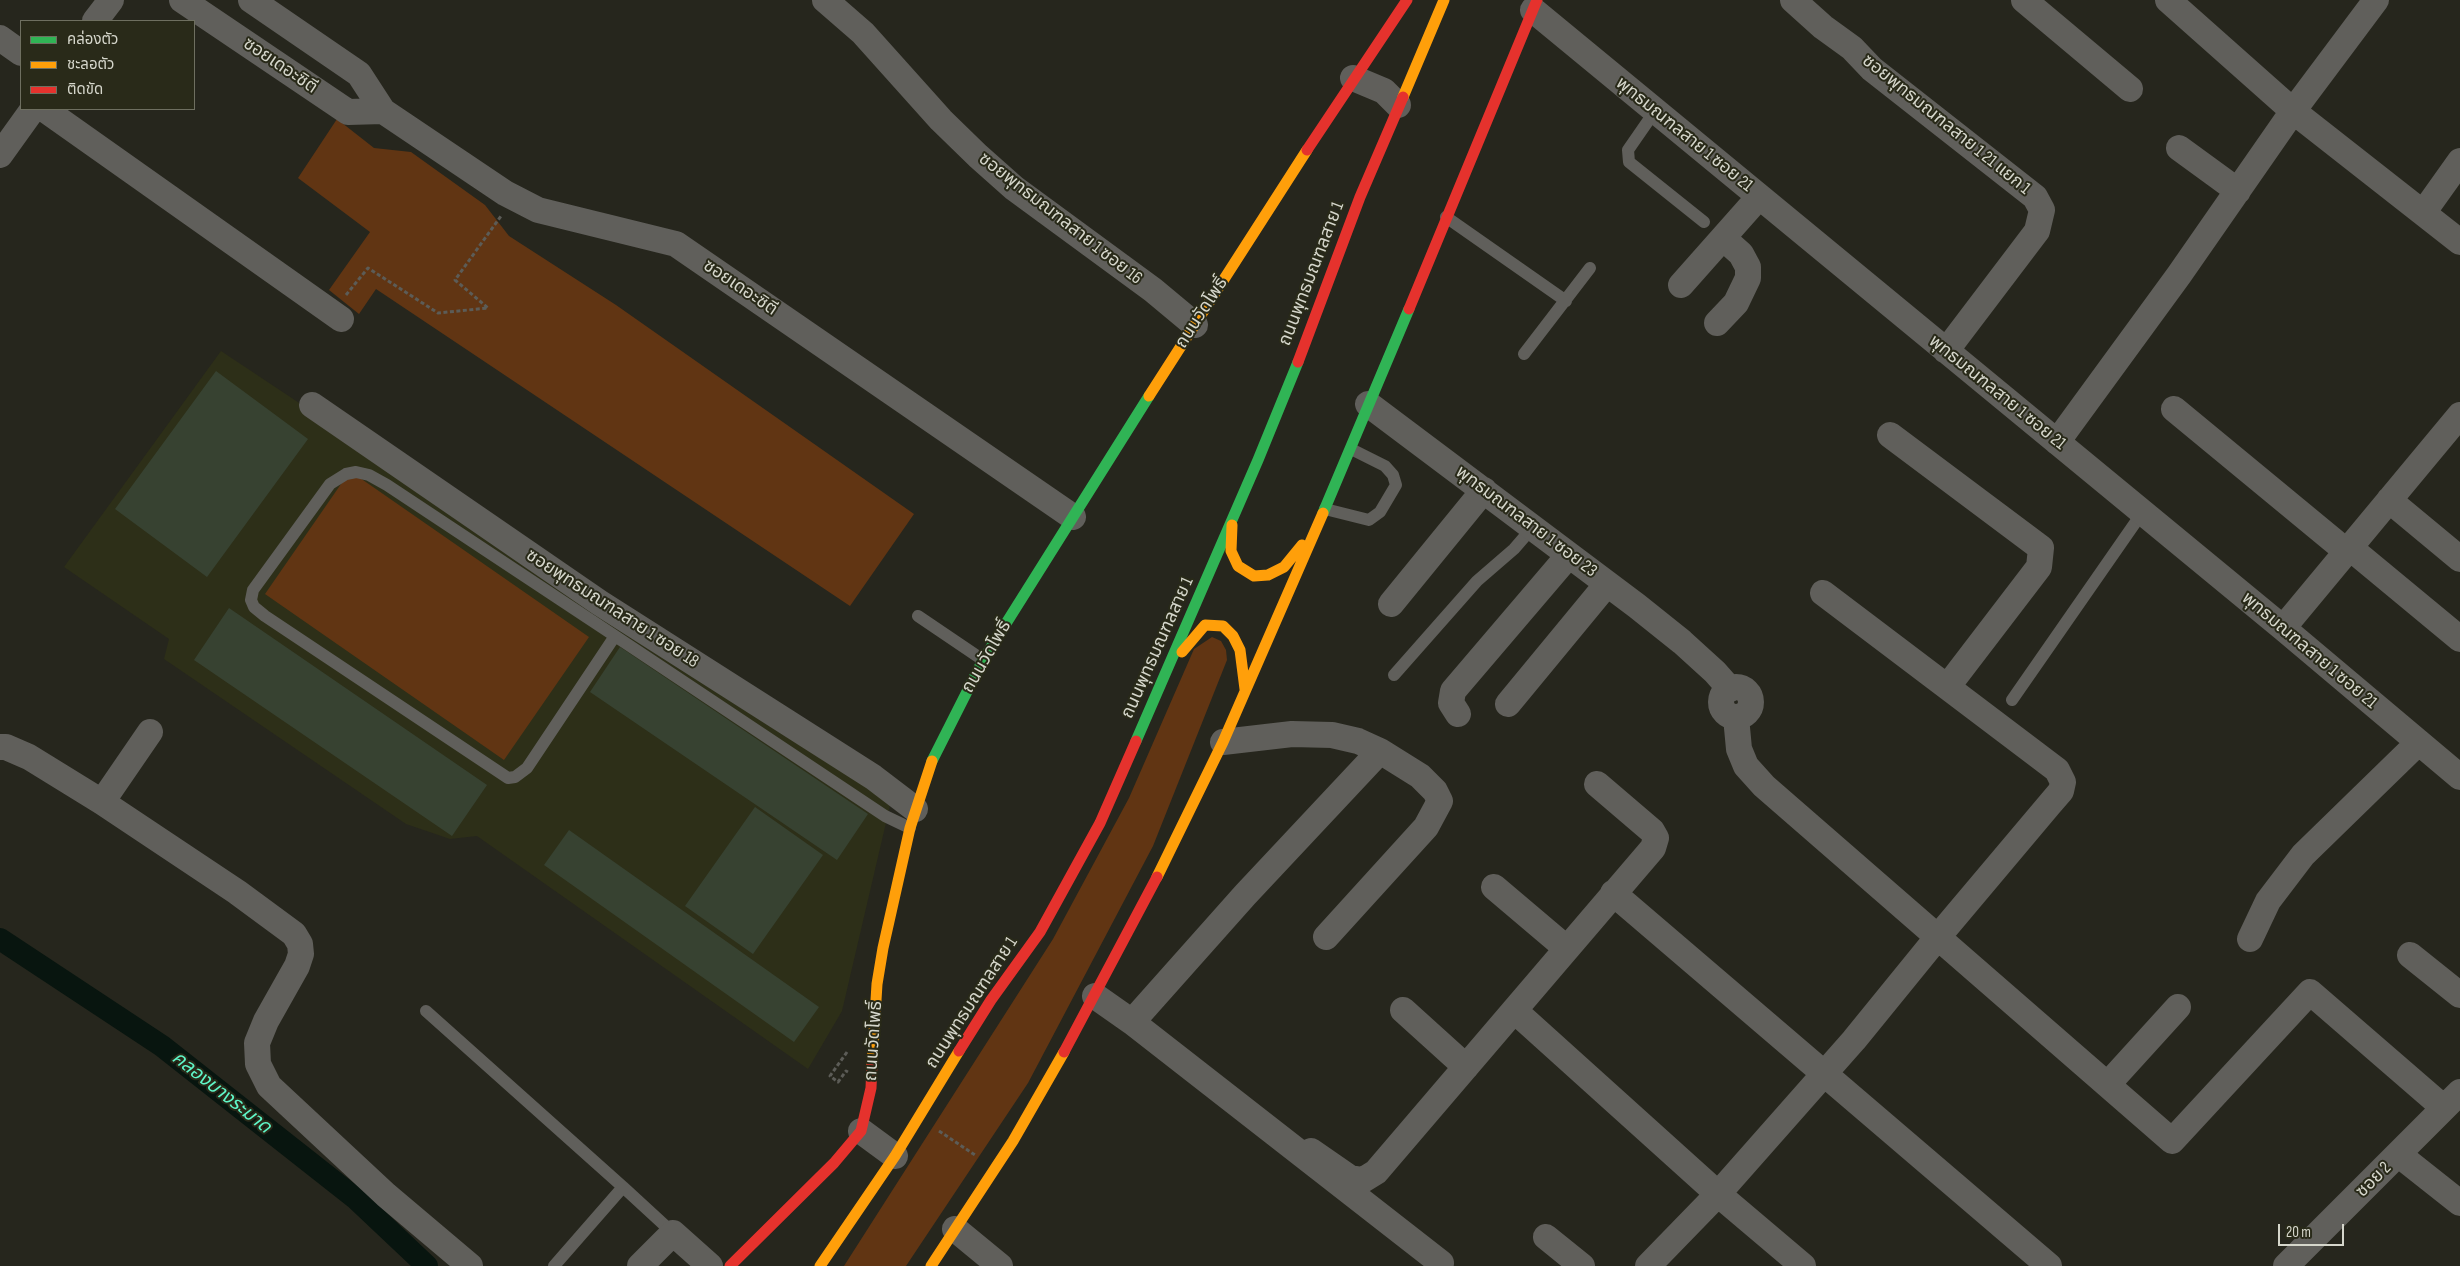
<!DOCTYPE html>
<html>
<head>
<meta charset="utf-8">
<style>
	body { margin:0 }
	#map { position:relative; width:2460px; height:1266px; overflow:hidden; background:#26261d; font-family:"Sofia Sans Condensed","Noto Sans Thai",sans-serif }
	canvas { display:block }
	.legend { position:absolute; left:20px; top:20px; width:175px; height:90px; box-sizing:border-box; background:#292a19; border:1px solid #6e6f60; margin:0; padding:6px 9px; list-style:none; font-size:15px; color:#d5d6cb }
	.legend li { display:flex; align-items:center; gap:10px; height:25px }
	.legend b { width:25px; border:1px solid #6e6f60 }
	.scale { position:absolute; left:2278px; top:1224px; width:66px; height:22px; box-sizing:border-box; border:2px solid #d5d6cb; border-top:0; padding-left:6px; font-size:15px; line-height:18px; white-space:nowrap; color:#d5d6cb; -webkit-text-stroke:4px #292a19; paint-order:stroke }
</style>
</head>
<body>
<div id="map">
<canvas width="2460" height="1266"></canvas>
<ul class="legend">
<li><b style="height:6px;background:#30b455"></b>คล่องตัว</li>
<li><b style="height:6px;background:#ff9f0a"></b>ชะลอตัว</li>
<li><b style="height:6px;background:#e5322d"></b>ติดขัด</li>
</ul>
<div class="scale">20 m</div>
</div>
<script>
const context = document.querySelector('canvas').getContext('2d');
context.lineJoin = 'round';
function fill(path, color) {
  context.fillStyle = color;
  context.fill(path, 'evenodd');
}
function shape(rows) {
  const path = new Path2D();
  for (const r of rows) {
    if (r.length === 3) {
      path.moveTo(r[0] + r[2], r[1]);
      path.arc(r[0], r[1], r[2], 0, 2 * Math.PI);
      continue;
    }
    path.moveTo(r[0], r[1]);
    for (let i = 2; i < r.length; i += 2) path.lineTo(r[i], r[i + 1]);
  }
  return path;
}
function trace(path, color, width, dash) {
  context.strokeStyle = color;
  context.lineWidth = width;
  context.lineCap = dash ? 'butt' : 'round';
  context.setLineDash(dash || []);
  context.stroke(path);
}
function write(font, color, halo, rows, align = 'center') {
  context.font = font + ' "Sofia Sans Condensed","Noto Sans Thai",sans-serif';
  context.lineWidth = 4;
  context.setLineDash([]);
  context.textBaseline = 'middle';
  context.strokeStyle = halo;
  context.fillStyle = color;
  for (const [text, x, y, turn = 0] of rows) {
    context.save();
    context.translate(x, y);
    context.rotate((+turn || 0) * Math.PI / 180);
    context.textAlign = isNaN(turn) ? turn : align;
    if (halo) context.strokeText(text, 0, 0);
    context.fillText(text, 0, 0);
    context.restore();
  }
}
fill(shape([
	[221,351,892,797,842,1011,808,1069,477,836,450,839,406,824,164,659,169,639,64,567]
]), '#2d2f18');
fill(shape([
	[337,119,374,148,411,152,485,205,509,236,616,305,914,514,850,606,376,289,359,314,329,290,370,232,298,178],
	[350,471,589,637,504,760,265,594],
	[1212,637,1221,641,1226,650,1227,660,1153,846,1028,1083,906,1266,844,1266,1053,939,1129,798,1194,649]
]), '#613513');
trace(shape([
	[0,939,162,1046,355,1198,427,1266]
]), '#08150f', 22);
fill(shape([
	[216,371,308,439,207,577,115,509],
	[229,608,487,785,452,836,194,660],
	[620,647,868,814,837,860,590,692],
	[755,807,823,855,753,954,685,906],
	[569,830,819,1007,794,1042,544,865]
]), '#374231');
trace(shape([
	[346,295,368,268,438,313,488,308,455,280,501,216],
	[847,1052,830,1076,838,1082,846,1071,848,1072],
	[939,1131,975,1155]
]), '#5c5c57', 3, [4, 2.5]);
trace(shape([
	[1655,111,1628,150,1629,162,1704,222],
	[1446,217,1566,301],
	[1524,354,1590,268],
	[1325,509,1369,520,1380,512,1396,485,1393,475,1385,466,1351,449],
	[918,616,983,660],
	[615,636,527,768,515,777,508,778,265,616,254,607,251,600,253,590,330,484,346,474,356,472,369,475,387,485,615,636,885,816,910,828],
	[1394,675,1477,581,1514,549,1533,527],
	[2012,700,2142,513],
	[426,1011,623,1187,554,1266],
	[623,1187,673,1233]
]), '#605f5b', 12);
trace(shape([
	[182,0,348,112,383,111],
	[251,0,359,74,383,111,505,193,538,210,676,244,1073,517],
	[825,0,863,33,941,120,978,156,1014,188,1153,290,1195,325],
	[1793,0,1823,27,1852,48,1872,69,2035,197,2042,210,2037,231,1946,351],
	[2024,0,2130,89],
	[2168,0,2293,111,2460,242],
	[1533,10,2283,628,2460,777],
	[95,21,111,0],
	[0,38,21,53],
	[1353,78,1384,91,1398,105],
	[44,109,341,319],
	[2179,148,2238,191],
	[0,155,33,109],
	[2423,213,2460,161],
	[1681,285,1759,197],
	[1717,323,1736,303,1748,278,1748,267,1741,254,1723,238],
	[1368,404,1637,606,1682,642,1715,672,1730,689],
	[312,405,600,603,873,777,915,809],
	[2174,409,2346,551],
	[1890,435,2041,548,2039,567,1948,686],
	[2057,442,2179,275,2293,111,2376,0],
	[2389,500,2460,559],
	[2349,547,2460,639],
	[1391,604,1484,490],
	[2283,628,2460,415],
	[1736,702,15],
	[1508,704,1607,584],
	[1458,714,1451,703,1453,691,1569,555],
	[1736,717,1739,749,1746,766,1764,786,2172,1141,2310,992,2444,1108],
	[1223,742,1292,734,1332,735,1358,741,1380,751,1420,776,1435,791,1440,801,1426,827,1326,937],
	[0,747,6,747,29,757,102,802,237,892,294,934,300,944,301,954,297,966,266,1021,257,1043,258,1064,269,1086,386,1195,470,1266],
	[102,802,150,732],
	[1494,887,1566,948],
	[1613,893,2049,1266],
	[2250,939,2268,901,2303,855,2418,743],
	[2410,955,2460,995],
	[1095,996,1132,1022,1441,1263,1439,1266],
	[1403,1010,1466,1067],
	[1515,1011,1718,1194,1803,1266],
	[1132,1022,1245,895,1380,751],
	[2108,1084,2178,1007],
	[861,1131,895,1156],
	[1311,1151,1350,1178,1363,1180,1376,1172,1653,848,1656,838,1652,831,1597,784],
	[2398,1154,2460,1203],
	[955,1229,1000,1266],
	[1546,1237,1582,1266],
	[640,1266,673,1233,710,1266],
	[1648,1266,1718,1194,1854,1040,1937,938,2049,805,2061,791,2063,782,2057,770,1823,593],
	[2286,1266,2460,1092]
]), '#605f5b', 26);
trace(shape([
	[1323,513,1409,309],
	[1136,741,1258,460,1298,362],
	[932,761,983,660,1149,396]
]), '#30b455', 11);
trace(shape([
	[1403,97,1444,0],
	[1149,396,1307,150],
	[1232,525,1231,551,1238,566,1254,576,1268,575,1284,567,1302,545],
	[1182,652,1205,625,1223,626,1233,636,1240,650,1245,689],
	[1157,877,1223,742,1323,513],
	[872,1065,877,984,883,948,910,828,932,761],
	[820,1266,895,1156,959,1051],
	[931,1266,1013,1141,1064,1052]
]), '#ff9f0a', 11);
trace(shape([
	[1307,150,1407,0],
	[1409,309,1537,0],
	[1298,362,1360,197,1403,97],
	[959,1051,991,1000,1040,932,1100,823,1136,741],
	[1064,1052,1157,877],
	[730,1266,834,1163,861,1131,871,1088,872,1065]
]), '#e5322d', 11);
write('18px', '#d5d6cb', '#292a19', [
	["ซอยเดอะซิตี",280,66,34],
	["ซอยพุทธมณฑลสาย 1 21 แยก 1",1946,125,39],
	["พุทธมณฑลสาย 1 ซอย 21",1684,135,39],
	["ซอยพุทธมณฑลสาย 1 ซอย 16",1060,219,38],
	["ถนนพุทธมณฑลสาย 1",1312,274,-69],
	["ซอยเดอะซิตี",740,288,34],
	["ถนนวัดโพธิ์",1202,313,-57],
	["พุทธมณฑลสาย 1 ซอย 21",1997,393,39],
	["พุทธมณฑลสาย 1 ซอย 23",1526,522,37],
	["ซอยพุทธมณฑลสาย 1 ซอย 18",612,609,33],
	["ถนนพุทธมณฑลสาย 1",1158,648,-66],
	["พุทธมณฑลสาย 1 ซอย 21",2309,651,40],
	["ถนนวัดโพธิ์",987,657,-60],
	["ถนนพุทธมณฑลสาย 1",972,1003,-57],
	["ถนนวัดโพธิ์",874,1041,-86],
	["ซอย 2",2374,1180,-45]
]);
write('italic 19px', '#5ff7c9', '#292a19', [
	["คลองบางระมาด",221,1093,38]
]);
</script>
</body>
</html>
